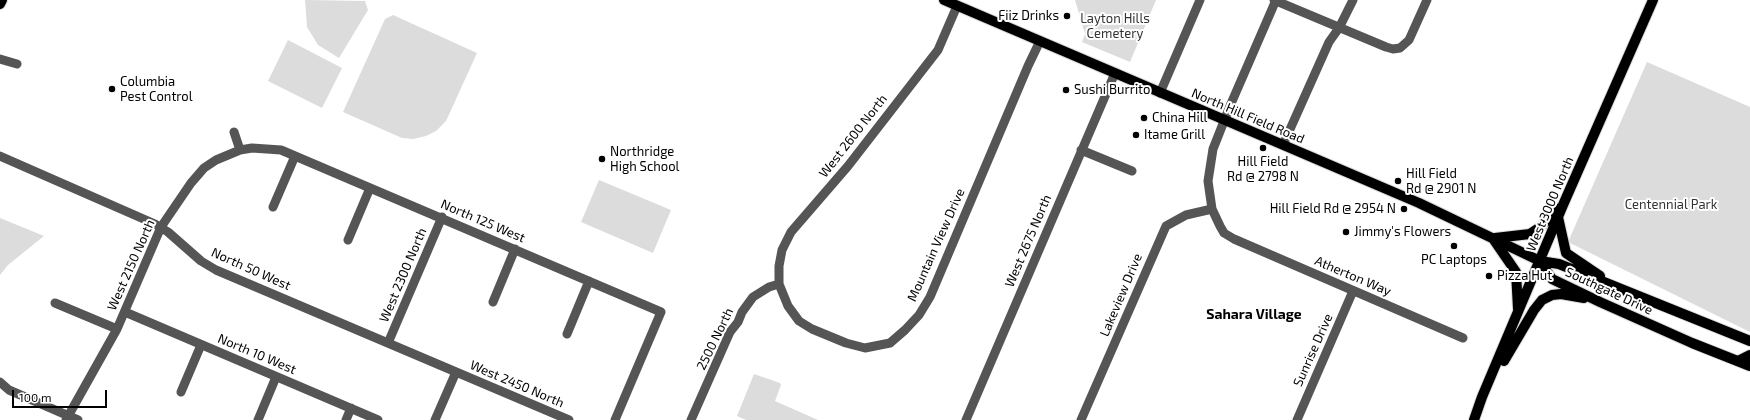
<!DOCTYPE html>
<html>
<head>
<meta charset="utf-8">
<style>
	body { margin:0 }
	#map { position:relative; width:1750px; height:420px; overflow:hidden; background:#fff; font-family:"Exo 2",sans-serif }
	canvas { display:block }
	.scale { position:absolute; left:12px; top:390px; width:95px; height:18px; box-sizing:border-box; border:2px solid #000; border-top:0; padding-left:5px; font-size:12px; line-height:14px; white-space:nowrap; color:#000; -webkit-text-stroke:3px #fff; paint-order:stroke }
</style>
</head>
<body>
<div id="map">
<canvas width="1750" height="420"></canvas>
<div class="scale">100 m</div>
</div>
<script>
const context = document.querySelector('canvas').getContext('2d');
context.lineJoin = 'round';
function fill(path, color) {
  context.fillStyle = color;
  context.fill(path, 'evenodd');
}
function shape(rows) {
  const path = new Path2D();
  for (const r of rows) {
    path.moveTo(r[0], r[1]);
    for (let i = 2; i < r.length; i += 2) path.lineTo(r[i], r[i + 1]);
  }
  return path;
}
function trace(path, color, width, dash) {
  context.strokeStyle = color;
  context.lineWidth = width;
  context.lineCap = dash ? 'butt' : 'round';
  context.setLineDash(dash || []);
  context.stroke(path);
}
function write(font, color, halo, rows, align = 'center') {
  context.font = font + ' "Exo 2",sans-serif';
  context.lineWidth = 4;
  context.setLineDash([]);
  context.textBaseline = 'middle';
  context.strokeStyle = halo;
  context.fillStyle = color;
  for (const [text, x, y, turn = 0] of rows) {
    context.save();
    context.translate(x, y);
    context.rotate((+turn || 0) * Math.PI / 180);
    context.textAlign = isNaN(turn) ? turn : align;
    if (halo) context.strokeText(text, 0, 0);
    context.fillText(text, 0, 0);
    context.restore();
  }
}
fill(shape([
	[305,0,365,1,368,10,339,58,318,45,307,27],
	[1075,0,1156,0,1130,62,1082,42,1085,34],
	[393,15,477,53,446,121,436,131,426,136,413,139,402,138,343,112,385,19],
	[288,40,342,68,322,108,268,81],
	[1647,62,1750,107,1750,332,1568,242],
	[599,180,671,210,653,253,581,222],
	[0,218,44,236,8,265,0,275],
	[754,374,780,383,781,385,775,401,818,420,746,420,737,416]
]), '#dcdcdc');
const major = shape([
	[944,0,1419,203,1540,261,1559,264,1750,341],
	[0,4,2,0],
	[1558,217,1566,253,1600,276],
	[1495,238,1530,234,1539,228,1560,208],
	[1494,240,1516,272,1518,309],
	[1540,261,1552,279,1600,302,1692,343,1750,366],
	[1504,361,1534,310,1542,300,1552,295,1561,294,1584,298],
	[1738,361,1750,355],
	[1474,420,1482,397,1563,205,1653,0]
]);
trace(major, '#dbdbdb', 12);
trace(shape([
	[1274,0,1386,47,1393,49,1400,48,1409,40,1427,0],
	[1276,0,1230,106,1213,149,1208,181,1212,209,1220,226,1224,233,1234,239,1463,338],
	[957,6,938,50,848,166,791,232,782,250,779,266,779,284,788,306,799,321,812,329,846,343,865,348,890,343,905,330,919,315,930,297,1028,66,1040,41],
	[0,59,17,64],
	[1160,93,1200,0],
	[234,132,240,150],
	[1283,145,1329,42,1339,28,1353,0],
	[1081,150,1132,171],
	[0,156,155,224,168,232,201,261,216,270,569,420],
	[273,207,295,156],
	[348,240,370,188],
	[493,302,515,249],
	[55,303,117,329],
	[125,312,378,420],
	[567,334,589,281],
	[388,343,442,217],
	[0,382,9,390,78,420],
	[181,392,201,345],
	[66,420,117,329,161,227,191,183,204,168,216,160,240,150,252,148,281,150,295,156,661,312,615,420],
	[258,420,276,377],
	[346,420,351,408],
	[435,420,456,372],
	[691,420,730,332,738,322,742,312,753,297,769,287,779,284],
	[966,420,1115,73],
	[1081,420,1166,226,1186,215,1212,209],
	[1297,420,1353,291]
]), '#555', 9);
trace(major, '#000', 10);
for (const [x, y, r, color] of [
	[1067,16,4,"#000"],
	[112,89,4,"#000"],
	[1066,90,4,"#000"],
	[1144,118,4,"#000"],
	[1136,135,4,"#000"],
	[1263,148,4,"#000"],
	[602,159,4,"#000"],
	[1398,181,4,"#000"],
	[1404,209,4,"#000"],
	[1346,232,4,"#000"],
	[1454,246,4,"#000"],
	[1489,276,4,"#000"]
]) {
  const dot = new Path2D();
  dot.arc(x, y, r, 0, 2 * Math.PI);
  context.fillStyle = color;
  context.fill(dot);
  trace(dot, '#fff', 1.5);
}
write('13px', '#000', '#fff', [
	["Fiiz Drinks",1059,16,"right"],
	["Columbia",120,82],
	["Pest Control",120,97],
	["Sushi Burrito",1074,90],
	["China Hill",1152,118],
	["Itame Grill",1144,135],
	["Northridge",610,152],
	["High School",610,167],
	["Hill Field",1263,162,"center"],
	["Rd @ 2798 N",1263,177,"center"],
	["Hill Field",1406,174],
	["Rd @ 2901 N",1406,189],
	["Hill Field Rd @ 2954 N",1396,209,"right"],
	["Jimmy's Flowers",1354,232],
	["PC Laptops",1454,260,"center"],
	["Pizza Hut",1497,276]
], 'left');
write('13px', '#333', '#fff', [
	["Layton Hills",1115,19],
	["Cemetery",1115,34],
	["Centennial Park",1671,205]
]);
write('13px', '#000', '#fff', [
	["North Hill Field Road",1248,116,23],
	["West 2600 North",853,136,-52],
	["West 3000 North",1550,204,-67],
	["North 125 West",483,221,23],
	["West 2675 North",1028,241,-67],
	["Mountain View Drive",936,245,-66],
	["West 2150 North",131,265,-66],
	["North 50 West",251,269,24],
	["West 2300 North",403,275,-67],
	["Atherton Way",1353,276,23],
	["Southgate Drive",1609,291,25],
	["Lakeview Drive",1121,295,-67],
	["2500 North",715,339,-64],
	["Sunrise Drive",1313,350,-66],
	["North 10 West",257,354,23],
	["West 2450 North",517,384,23]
]);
write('bold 14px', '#000', '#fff', [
	["Sahara Village",1254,314]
]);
</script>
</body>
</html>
